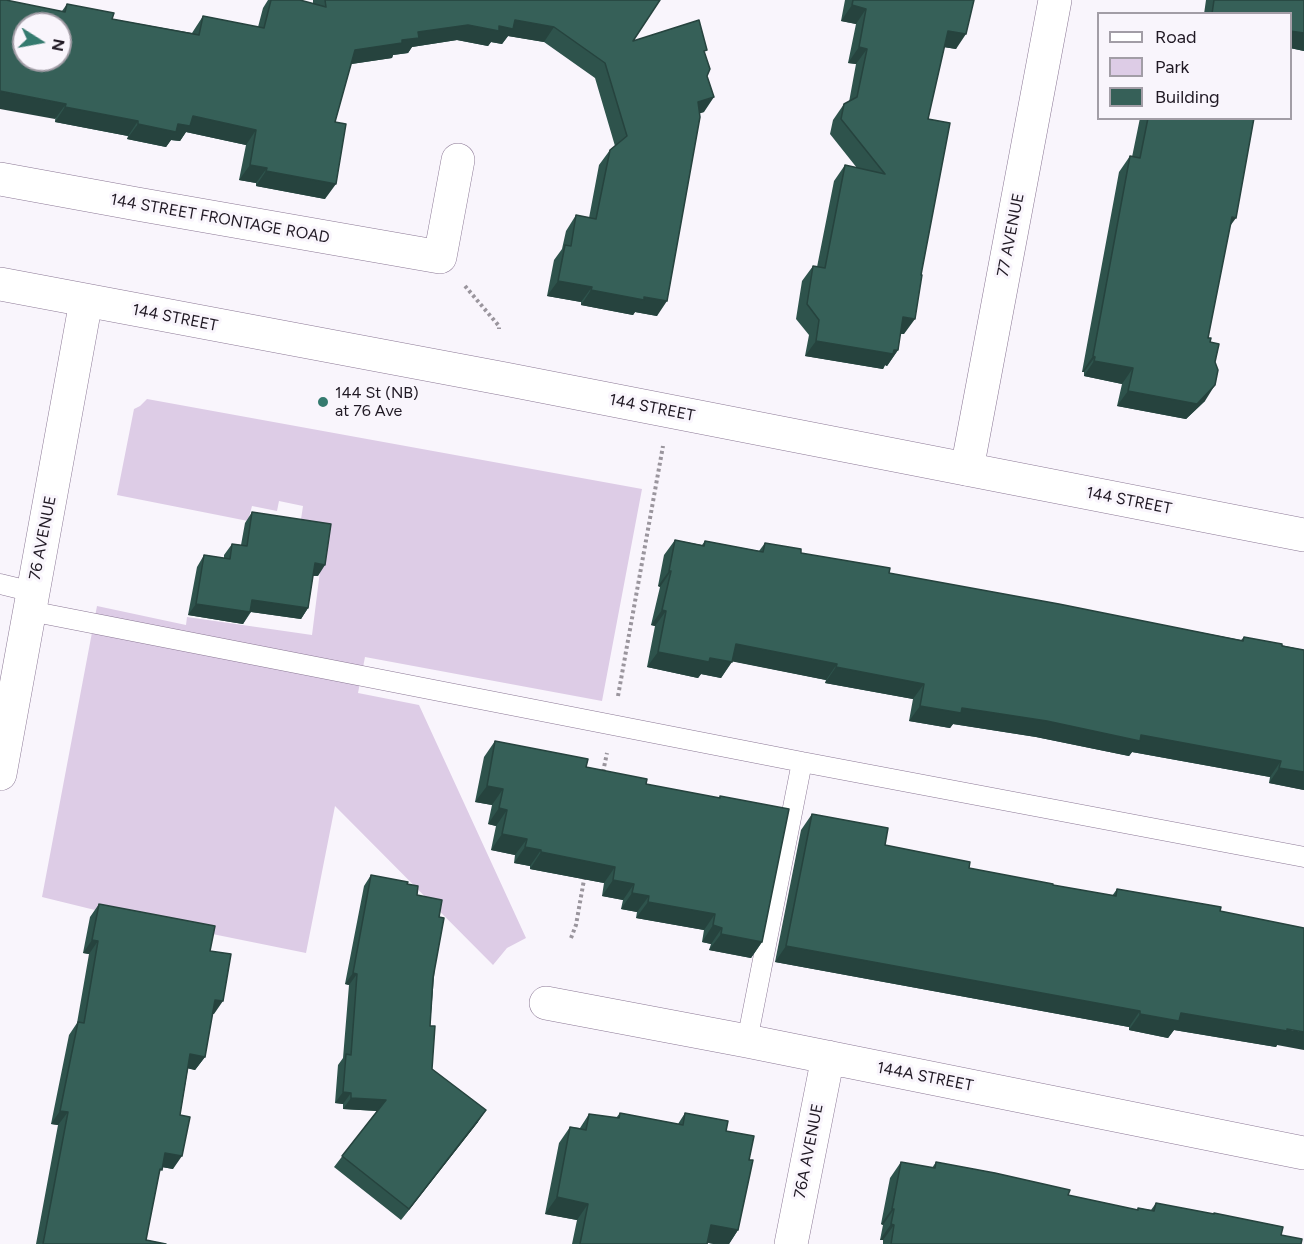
<!DOCTYPE html>
<html>
<head>
<meta charset="utf-8">
<style>
	body { margin:0 }
	#map { position:relative; width:1304px; height:1244px; overflow:hidden; background:#f9f5fc; font-family:Figtree,sans-serif }
	canvas { display:block }
	.legend { position:absolute; left:1097px; top:12px; width:195px; height:108px; box-sizing:border-box; background:#f9f5fc; border:2px solid #a29da6; margin:0; padding:8px 10px; list-style:none; font-size:18px; color:#201924 }
	.legend li { display:flex; align-items:center; gap:12px; height:30px }
	.legend b { width:30px; border:2px solid #a29da6 }
	.north { position:absolute; left:12px; top:12px; width:60px; height:60px; box-sizing:border-box; background:#f9f5fc; border:2px solid #a29da6; border-radius:50%; rotate:101deg; font-size:16px; font-weight:700; line-height:24px; text-align:center; color:#201924 }
	.north::after { content:''; display:block; margin:auto; width:21px; height:27px; background:#357a6f; clip-path:polygon(50% 0,100% 100%,50% 72%,0 100%) }
</style>
</head>
<body>
<div id="map">
<canvas width="1304" height="1244"></canvas>
<ul class="legend">
<li><b style="height:8px;background:#fff"></b>Road</li>
<li><b style="height:16px;background:#ddcce6"></b>Park</li>
<li><b style="height:16px;background:#366058"></b>Building</li>
</ul>
<div class="north">N</div>
</div>
<script>
const context = document.querySelector('canvas').getContext('2d');
context.lineJoin = 'round';
function fill(path, color) {
  context.fillStyle = color;
  context.fill(path, 'evenodd');
}
function shape(rows) {
  const path = new Path2D();
  for (const r of rows) {
    path.moveTo(r[0], r[1]);
    for (let i = 2; i < r.length; i += 2) path.lineTo(r[i], r[i + 1]);
  }
  return path;
}
function trace(path, color, width, dash) {
  context.strokeStyle = color;
  context.lineWidth = width;
  context.lineCap = dash ? 'butt' : 'round';
  context.setLineDash(dash || []);
  context.stroke(path);
}
function write(font, color, halo, rows, align = 'center') {
  context.font = font + ' Figtree,sans-serif';
  context.lineWidth = 6;
  context.setLineDash([]);
  context.textBaseline = 'middle';
  context.strokeStyle = halo;
  context.fillStyle = color;
  for (const [text, x, y, turn = 0] of rows) {
    context.save();
    context.translate(x, y);
    context.rotate((+turn || 0) * Math.PI / 180);
    context.textAlign = isNaN(turn) ? turn : align;
    if (halo) context.strokeText(text, 0, 0);
    context.fillText(text, 0, 0);
    context.restore();
  }
}
fill(shape([
	[147,399,642,489,602,701,365,657,358,693,419,705,526,938,507,948,493,965,335,806,306,953,99,911,42,897,97,606,186,625,187,617,312,635,325,531,300,526,303,506,279,501,277,511,252,506,248,521,117,495,134,409,140,406]
]), '#ddcce6');
const service = shape([
	[0,584,33,592],
	[30,611,802,762,1304,857],
	[747,1041,802,762]
]);
const minor = shape([
	[0,179,137,204,440,257,458,160],
	[967,469,1055,0],
	[546,1003,747,1041,1304,1153],
	[791,1244,828,1057]
]);
const tertiary = shape([
	[0,774,86,301]
]);
const secondary = shape([
	[0,284,505,379,1304,535]
]);
trace(service, '#8b7895', 21);
trace(minor, '#8b7895', 34);
trace(tertiary, '#8b7895', 34);
trace(secondary, '#8b7895', 34);
trace(shape([
	[465,286,499,326,499,329],
	[618,696,663,446],
	[603,772,607,753],
	[571,938,576,925,585,874]
]), '#9a959d', 4, [3, 3]);
trace(service, '#fff', 20);
trace(minor, '#fff', 33);
trace(tertiary, '#fff', 33);
trace(secondary, '#fff', 33);
fill(shape([
	[268,0,300,0,313,4,313,0,660,0,633,41,704,53,707,76,704,112,700,113,657,316,635,312,633,315,581,305,581,302,547,296,554,260,562,249,566,231,576,215,589,218,599,165,610,150,615,146,595,78,544,42,508,36,502,44,491,42,488,46,457,40,412,47,408,53,393,55,392,58,351,64,335,122,325,199,256,186,256,183,239,180,246,145,186,132,180,141,171,140,166,147,127,139,128,136,55,122,62,11,67,4,112,19,192,33,203,16,258,27,263,8],
	[845,0,974,0,956,49,944,47,928,119,904,334,900,334,898,350,887,366,885,365,883,369,805,356,809,335,796,319,802,281,813,266,817,267,834,181,845,165,857,168,830,134,833,120,844,104,849,102,856,64,848,63,856,24,841,21],
	[1206,0,1304,0,1304,51,1290,48,1290,14,1204,14],
	[1140,118,1254,118,1230,226,1208,338,1205,401,1186,419,1117,406,1122,384,1084,376,1084,372,1082,372,1119,172,1130,156,1132,157],
	[252,512,318,576,313,576,308,608,301,619,251,612,243,624,188,615,197,567,204,555,224,558,224,555,232,544,241,545,245,523],
	[675,540,702,545,705,541,759,551,765,543,801,553,889,573,1241,640,1244,637,1304,650,1304,790,1269,783,1270,777,1132,752,1129,756,1036,737,953,724,950,728,909,721,913,699,825,683,826,680,732,661,721,678,701,674,698,678,647,667,655,626,651,625,660,587,658,586,664,555],
	[495,741,646,784,719,798,720,796,762,942,751,958,709,950,711,944,702,942,704,930,636,918,637,912,621,909,623,900,602,896,604,883,530,869,530,866,514,863,515,855,491,850,496,826,488,824,492,805,475,802,484,757],
	[812,814,885,845,969,868,1053,885,1112,896,1117,889,1220,911,1277,1045,1276,1047,1174,1030,1168,1038,1129,1030,1129,1027,775,962,801,830],
	[371,875,407,884,417,895,439,917,430,1026,432,1069,478,1122,401,1220,334,1167,377,1111,343,1109,343,1104,335,1103,338,1065,343,1058,349,985,345,984,364,886],
	[99,904,210,951,214,1014,212,1014,205,1057,195,1070,188,1068,180,1115,173,1169,162,1167,159,1174,146,1240,166,1244,36,1244,58,1125,51,1124,69,1035,77,1023,89,954,83,953,90,917],
	[620,1113,678,1124,685,1113,726,1131,749,1160,738,1230,729,1244,714,1244,708,1243,707,1244,572,1244,577,1220,545,1214,559,1143,570,1127,580,1128,589,1114,616,1118],
	[901,1162,932,1168,936,1162,1068,1195,1137,1210,1138,1208,1151,1210,1156,1203,1213,1214,1214,1213,1281,1235,1301,1244,883,1244,883,1240,880,1240,883,1225,881,1224,890,1178]
]), '#2e534c');
fill(shape([
	[852,5,866,9,856,24,841,21],
	[515,20,554,27,544,42,508,36,502,44,491,42,488,46,457,40,412,47,408,53,393,55,392,58,345,65,355,50,402,40,418,32,468,25,499,26],
	[948,31,966,34,956,49,937,46],
	[1290,31,1304,33,1304,51,1290,48],
	[859,47,867,49,856,64,848,63],
	[0,91,66,104,55,119,0,109],
	[714,97,704,112,688,117,698,102],
	[65,107,138,121,128,136,55,122],
	[193,116,256,130,246,145,186,132,180,141,171,140,166,147,127,139,138,124,178,124],
	[250,165,267,168,256,183,239,180],
	[266,171,336,184,325,199,256,186],
	[1232,217,1236,218,1225,233],
	[558,281,592,287,581,302,547,296],
	[591,290,644,297,667,301,657,316,635,312,633,315,581,305],
	[903,317,915,319,904,334,892,332],
	[816,341,898,350,887,366,885,365,883,369,805,356],
	[1093,356,1095,357,1084,372,1082,372],
	[1094,361,1133,368,1122,384,1084,376],
	[1215,385,1205,401,1186,419,1117,406,1128,391],
	[315,563,325,565,318,576,307,574],
	[669,571,671,571,660,587,658,586],
	[252,600,308,608,301,619,244,611],
	[196,604,250,612,243,624,188,615],
	[662,610,666,611,655,626,651,625],
	[736,644,837,664,826,680,725,660],
	[658,652,710,658,732,662,721,678,701,674,698,678,647,667],
	[836,667,924,684,913,699,825,683],
	[920,706,962,708,1141,735,1281,761,1270,777,1132,752,1129,756,1036,737,953,724,950,728,909,721],
	[1279,768,1304,772,1304,790,1269,783],
	[487,786,503,789,492,805,475,802],
	[499,808,507,810,496,826,488,824],
	[502,834,527,839,515,855,491,850],
	[525,847,541,850,530,866,514,863],
	[541,852,615,867,604,883,530,869],
	[613,880,634,884,623,900,602,896],
	[632,893,649,896,637,912,621,909],
	[648,902,715,914,704,930,636,918],
	[713,925,722,928,711,944,702,942],
	[721,934,762,942,751,958,709,950],
	[92,940,98,941,89,954,83,953],
	[786,946,1140,1011,1129,1027,775,962],
	[353,973,357,974,349,985,345,984],
	[215,1000,223,1001,214,1014,206,1013],
	[1181,1013,1304,1032,1304,1050,1277,1045,1276,1047,1174,1030,1168,1038,1129,1030,1140,1014],
	[190,1054,205,1057,195,1070,181,1067],
	[343,1092,351,1093,343,1104,335,1103],
	[351,1098,386,1100,378,1111,343,1109],
	[486,1110,478,1122,401,1220,409,1209],
	[60,1111,68,1112,58,1125,51,1124],
	[165,1153,182,1156,173,1169,156,1166],
	[557,1197,588,1204,577,1220,545,1214],
	[892,1209,894,1209,883,1225,881,1224],
	[891,1224,894,1225,883,1240,880,1240],
	[711,1225,738,1230,729,1244,714,1244,700,1241]
]), '#26433e');
const building = shape([
	[0,0,6,0,65,12,67,4,114,13,112,19,199,35,203,16,264,28,271,0,300,0,326,7,325,0,660,0,633,41,699,20,707,50,704,51,710,69,707,76,714,97,698,102,700,117,667,301,644,297,644,300,591,290,592,287,558,281,565,245,571,246,576,215,596,219,610,150,627,136,605,63,554,27,515,20,513,29,499,26,499,31,468,25,418,32,419,38,402,40,402,43,355,50,335,122,346,124,336,184,266,171,267,168,250,165,256,130,193,116,190,126,178,124,176,132,138,124,138,121,65,107,66,104,0,91,0,0],
	[24,24,60,24,60,60,24,60,24,24],
	[853,0,974,0,966,34,948,31,928,119,950,123,921,275,922,275,915,319,903,317,898,350,894,350,893,354,816,341,819,320,807,304,813,266,825,268,845,165,885,174,841,119,844,104,857,97,867,49,859,47,866,9,852,5,853,0],
	[1214,0,1304,0,1304,33,1290,31,1290,14,1212,14,1214,0],
	[1148,118,1254,118,1236,218,1232,217,1208,338,1211,338,1210,342,1219,344,1215,362,1218,370,1215,385,1197,404,1128,391,1133,368,1094,361,1095,357,1093,356,1130,156,1140,158,1148,118],
	[252,512,331,524,325,565,315,563,308,608,252,600,250,612,196,604,204,555,230,559,232,544,247,546,252,512],
	[675,540,704,546,705,541,763,552,765,543,801,549,801,553,890,568,889,573,1059,604,1243,641,1244,637,1282,644,1282,646,1304,650,1304,772,1279,768,1281,761,1141,735,1140,741,1047,721,962,708,961,713,920,706,924,684,836,667,837,664,736,644,732,662,710,658,709,662,658,652,666,611,662,610,671,571,669,571,675,540],
	[495,741,588,759,586,767,647,779,646,784,720,798,720,796,789,809,762,942,721,934,722,928,713,925,715,914,648,902,649,896,632,893,634,884,613,880,615,867,541,852,541,850,525,847,527,839,502,834,507,810,499,808,503,789,487,786,495,741],
	[812,814,888,828,885,845,970,862,969,868,1053,884,1053,885,1116,896,1117,889,1221,907,1220,911,1304,928,1304,1032,1287,1029,1287,1031,1181,1013,1179,1021,1140,1014,1140,1011,786,946,812,814],
	[371,875,408,882,407,884,418,886,417,895,442,900,439,917,444,918,433,978,430,1026,435,1026,432,1069,486,1110,409,1209,342,1156,386,1100,351,1098,351,1093,343,1092,346,1054,351,1055,357,974,353,973,371,875],
	[99,904,215,926,210,951,231,954,223,1001,215,1000,205,1057,190,1054,180,1115,190,1117,182,1156,165,1153,162,1170,160,1169,146,1240,166,1244,43,1244,68,1112,60,1111,78,1022,84,1023,98,941,92,940,99,904],
	[620,1113,683,1125,685,1113,728,1121,726,1131,754,1136,749,1160,753,1160,738,1230,711,1225,707,1244,580,1244,588,1204,557,1197,570,1127,586,1130,589,1114,619,1118,620,1113],
	[901,1162,935,1168,936,1162,995,1173,1070,1190,1068,1195,1138,1210,1138,1208,1154,1211,1156,1203,1214,1214,1214,1213,1283,1227,1281,1235,1302,1239,1301,1244,891,1244,894,1225,891,1224,894,1209,892,1209,901,1162]
]);
fill(building, '#366058');
trace(building, '#26433e', 1.5);
for (const [x, y, r, color] of [
	[323,402,6,"#357a6f"]
]) {
  const dot = new Path2D();
  dot.arc(x, y, r, 0, 2 * Math.PI);
  context.fillStyle = color;
  context.fill(dot);
  trace(dot, '#f9f5fc', 2);
}
write('16px', '#201924', '#f9f5fc', [
	["144 STREET FRONTAGE ROAD",220,219,10],
	["77 AVENUE",1011,235,-79],
	["144 STREET",175,318,11],
	["144 STREET",652,408,11],
	["144 STREET",1129,501,11],
	["76 AVENUE",43,538,-79],
	["144A STREET",925,1077,11],
	["76A AVENUE",809,1151,-79]
]);
write('16px', '#201924', '#f9f5fc', [
	["144 St (NB)",335,393],
	["at 76 Ave",335,411]
], 'left');
</script>
</body>
</html>
